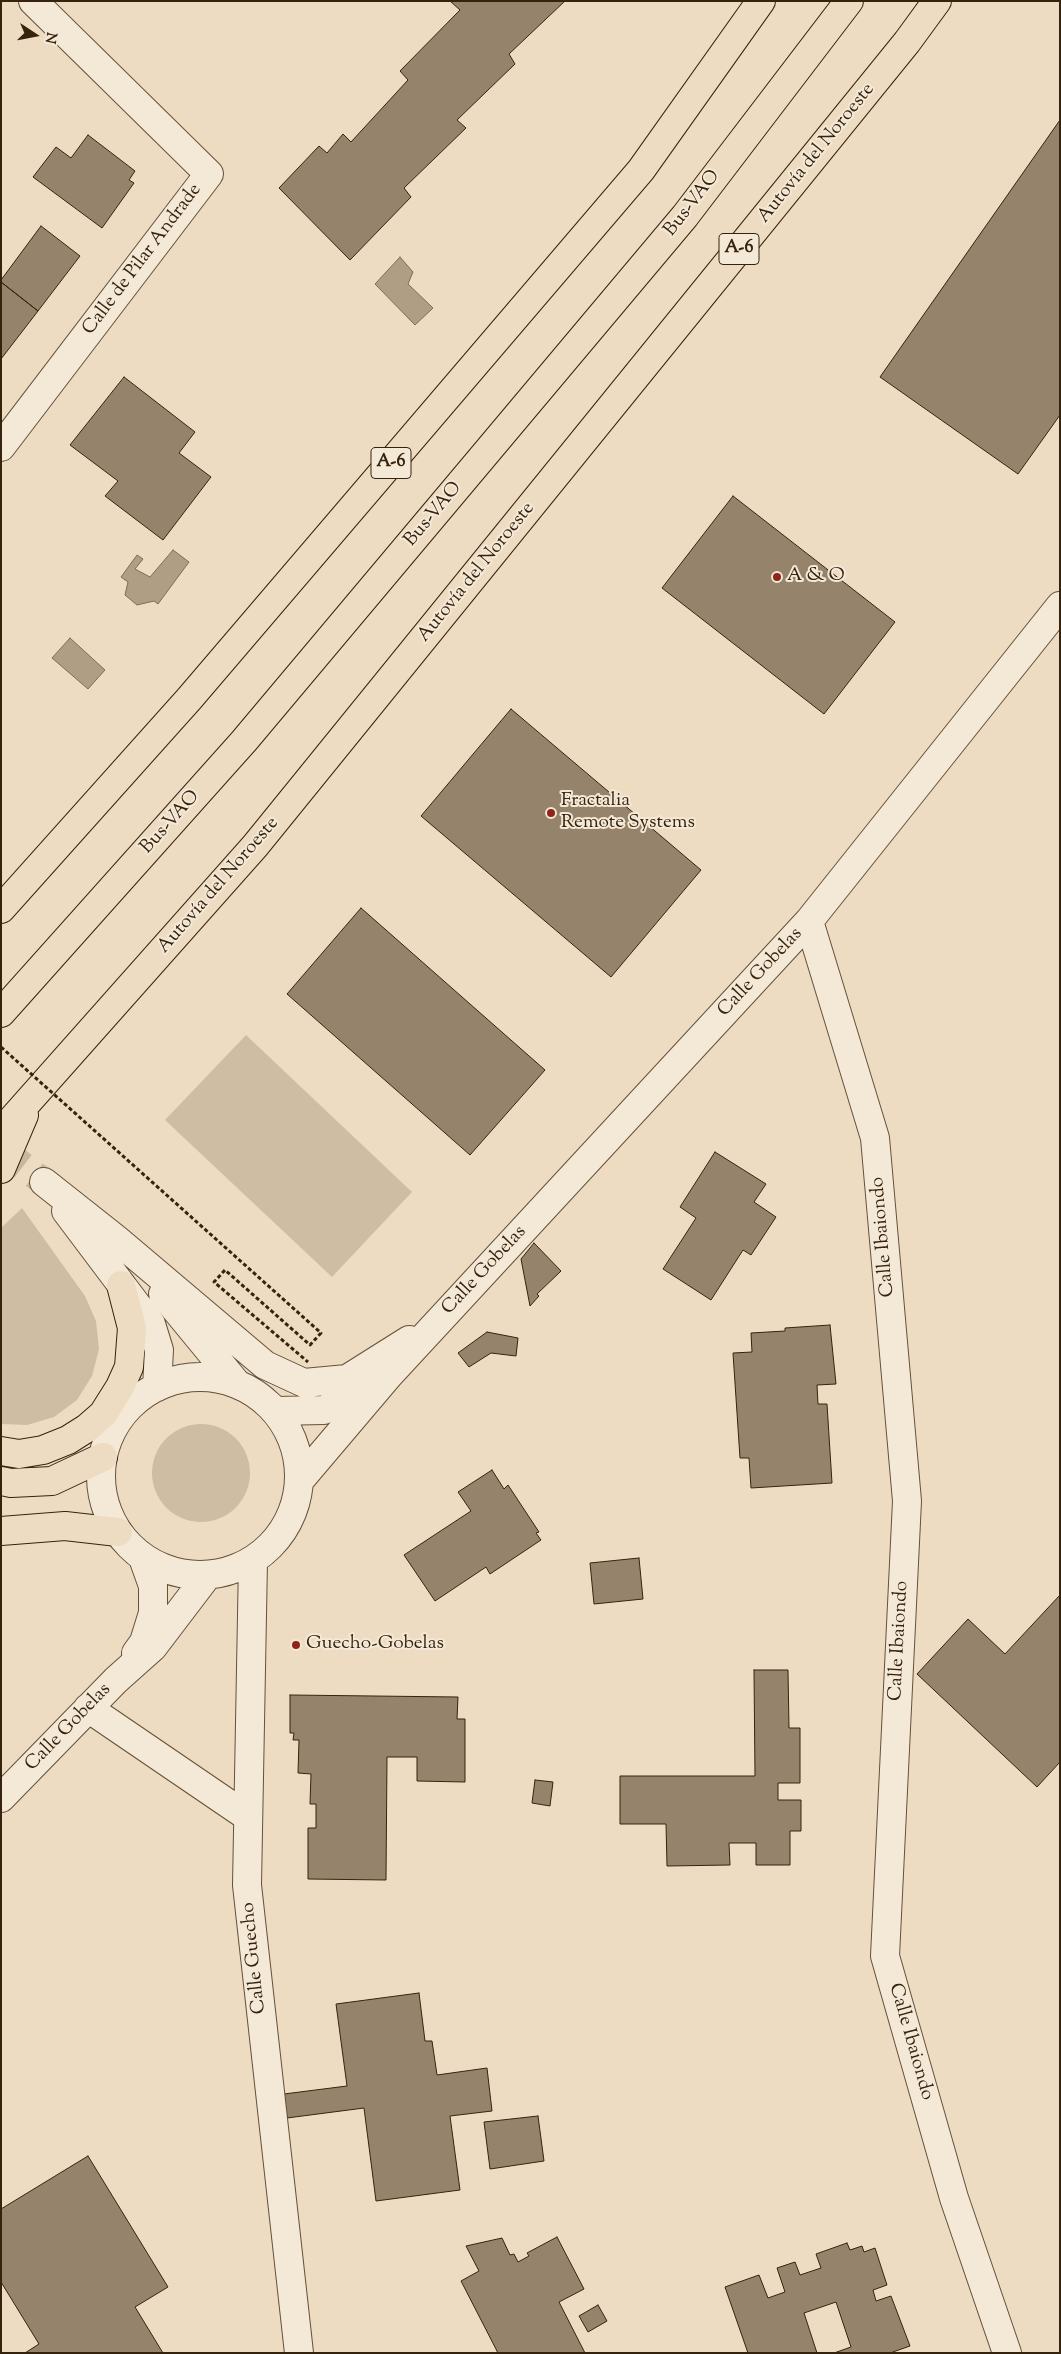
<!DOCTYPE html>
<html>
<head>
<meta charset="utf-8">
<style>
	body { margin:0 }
	#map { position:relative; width:1061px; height:2354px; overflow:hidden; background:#eedcc2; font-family:"Sorts Mill Goudy",serif }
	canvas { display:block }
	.frame { position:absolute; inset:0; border:2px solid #35230d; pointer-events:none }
	.north { position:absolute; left:10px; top:10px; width:50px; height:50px; -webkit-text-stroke:4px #f4e8d7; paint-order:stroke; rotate:101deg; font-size:14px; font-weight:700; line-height:20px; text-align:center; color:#35230d }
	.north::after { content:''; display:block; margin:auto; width:18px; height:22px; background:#35230d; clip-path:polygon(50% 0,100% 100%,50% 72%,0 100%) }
</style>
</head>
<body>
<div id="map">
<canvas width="1061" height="2354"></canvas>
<div class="frame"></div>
<div class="north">N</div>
</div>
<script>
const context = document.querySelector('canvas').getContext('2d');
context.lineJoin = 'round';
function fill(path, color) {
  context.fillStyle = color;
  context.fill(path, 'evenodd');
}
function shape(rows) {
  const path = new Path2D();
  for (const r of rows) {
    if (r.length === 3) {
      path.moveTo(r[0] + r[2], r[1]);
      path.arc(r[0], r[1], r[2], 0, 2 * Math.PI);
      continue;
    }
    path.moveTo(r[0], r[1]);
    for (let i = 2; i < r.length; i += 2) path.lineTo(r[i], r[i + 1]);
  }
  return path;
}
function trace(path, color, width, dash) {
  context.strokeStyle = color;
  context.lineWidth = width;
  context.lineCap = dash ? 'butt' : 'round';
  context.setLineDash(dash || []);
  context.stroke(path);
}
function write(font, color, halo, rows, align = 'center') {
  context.font = font + ' "Sorts Mill Goudy",serif';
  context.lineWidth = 4;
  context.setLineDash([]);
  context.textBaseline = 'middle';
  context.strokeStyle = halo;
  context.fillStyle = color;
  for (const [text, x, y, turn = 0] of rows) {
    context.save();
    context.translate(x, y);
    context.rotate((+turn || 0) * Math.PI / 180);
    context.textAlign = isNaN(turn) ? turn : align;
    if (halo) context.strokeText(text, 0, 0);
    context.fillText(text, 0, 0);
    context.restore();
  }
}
fill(shape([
	[246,1035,412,1192,332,1277,165,1120],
	[22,1208,85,1296,96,1321,99,1349,92,1376,77,1400,54,1417,27,1425,1,1424,1,1228],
	[201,1473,49]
]), '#cfbda3');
const water = shape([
	[400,257,413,272,408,284,433,308,415,325,375,284,400,257],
	[173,550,189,562,158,604,154,601,137,605,125,595,128,582,121,577,137,555,143,559,135,569,150,577,173,550],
	[70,638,105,670,88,689,52,658,70,638]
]);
fill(water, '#af9d84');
trace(water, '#7e6c54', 1);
const building = shape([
	[450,1,565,1,509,54,515,64,457,120,466,128,404,188,411,197,350,260,279,188,319,146,327,153,343,134,351,142,408,80,400,71,460,10,450,1],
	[1060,120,1060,415,1018,474,880,377,1060,120],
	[88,135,135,171,129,180,134,183,102,228,33,177,56,147,71,158,88,135],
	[41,226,80,256,38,311,1,282,1,280,41,226],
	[1,282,38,311,1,359,1,282],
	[124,377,195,432,179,453,211,477,163,540,105,496,118,481,70,445,124,377],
	[733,496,895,622,824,714,662,588,733,496],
	[511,709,701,870,611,977,421,816,511,709],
	[361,908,545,1070,470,1155,287,994,361,908],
	[715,1152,766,1184,754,1202,776,1217,751,1255,743,1250,711,1300,663,1269,696,1218,680,1207,715,1152],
	[534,1243,561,1271,537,1294,539,1296,530,1306,521,1259,534,1243],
	[830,1325,836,1384,817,1385,818,1404,827,1404,832,1483,751,1488,749,1458,740,1458,733,1353,752,1352,751,1333,785,1331,785,1328,830,1325],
	[487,1332,518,1338,516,1356,491,1353,469,1367,458,1353,487,1332],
	[492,1470,504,1489,508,1485,539,1532,536,1533,541,1540,490,1574,486,1567,435,1601,404,1555,471,1511,458,1492,492,1470],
	[639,1558,643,1599,594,1604,590,1563,639,1558],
	[1060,1595,1060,1762,1037,1787,917,1674,968,1619,1005,1654,1060,1595],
	[754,1670,788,1670,789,1728,800,1728,800,1783,778,1783,778,1800,801,1800,801,1831,790,1831,790,1865,756,1865,756,1843,729,1843,730,1865,667,1866,666,1824,620,1824,620,1776,755,1776,754,1670],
	[290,1695,458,1697,457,1719,465,1719,465,1782,417,1781,417,1757,387,1757,386,1880,308,1879,308,1828,316,1828,316,1804,310,1804,311,1774,298,1773,299,1740,293,1740,294,1733,290,1733,290,1695],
	[535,1780,553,1782,550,1806,532,1803,535,1780],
	[419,1993,425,2041,432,2041,437,2075,487,2068,492,2111,450,2116,460,2190,376,2201,364,2108,287,2118,284,2094,347,2086,336,2004,419,1993],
	[538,2116,544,2161,490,2169,484,2122,538,2116],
	[88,2156,168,2287,135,2307,163,2353,25,2353,39,2344,1,2282,1,2209,88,2156],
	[557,2237,584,2289,559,2302,585,2353,498,2353,461,2281,479,2271,466,2246,502,2238,510,2255,514,2254,518,2262,529,2256,527,2253,557,2237],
	[847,2243,850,2250,862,2246,864,2252,875,2248,887,2285,873,2290,876,2301,891,2296,910,2346,890,2353,834,2353,851,2347,836,2302,804,2313,817,2353,748,2353,725,2287,759,2275,768,2298,785,2292,777,2268,795,2262,800,2275,821,2268,816,2254,847,2243],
	[598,2305,607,2321,588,2332,579,2316,598,2305]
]);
fill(building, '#95836b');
trace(building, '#35230d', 1);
trace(shape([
	[1,1149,44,1182]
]), '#c9b79e', 28, [28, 14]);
const minor = shape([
	[1,447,209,174,33,1],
	[809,921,875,1138,907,1501,885,1956,954,2198,1007,2353],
	[44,1182,116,1239,265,1365,304,1383,347,1379,409,1340],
	[66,1211,151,1324,159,1350,157,1387],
	[163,1294,237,1384],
	[200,1476,99],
	[275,1411,324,1410,375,1383],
	[300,1480,389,1375,809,921,1060,606],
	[253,1561,247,1885,299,2353],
	[136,1653,144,1642,153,1613,153,1586,143,1558],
	[88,1708,248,1817],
	[1,1798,116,1680,153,1647,207,1576]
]);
const highway = shape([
	[1,909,189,699,641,170,761,1],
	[1,1013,244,741,685,216,849,1],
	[1,1132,255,846,907,42,937,1],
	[1,1169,24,1115],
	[1,1451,19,1454,43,1450,68,1440,87,1428,103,1414,120,1387,129,1367,132,1328,121,1285],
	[1,1481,11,1483,52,1481,103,1457],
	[1,1531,65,1526,118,1532]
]);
trace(minor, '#63513a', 30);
trace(highway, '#35230d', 30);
trace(minor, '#f4e8d7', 28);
trace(highway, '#eedcc2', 28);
trace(shape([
	[1,1047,321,1333,310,1345,225,1270,214,1282,308,1362]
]), '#35230d', 3, [4, 2.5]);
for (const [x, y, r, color] of [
	[777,577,5,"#8f2418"],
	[551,813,5,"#8f2418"],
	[296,1645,5,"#8f2418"]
]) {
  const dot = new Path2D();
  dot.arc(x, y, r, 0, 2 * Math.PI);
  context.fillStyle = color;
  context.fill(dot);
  trace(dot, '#f4e8d7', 2);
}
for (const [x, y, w] of [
	[739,249,40],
	[391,463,40]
]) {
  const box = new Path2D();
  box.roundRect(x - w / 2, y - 15.5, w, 31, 4);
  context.fillStyle = '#f4e8d7';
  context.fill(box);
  trace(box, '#35230d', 1);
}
write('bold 18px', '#35230d', null, [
	["A-6",739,249],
	["A-6",391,463]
]);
write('19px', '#35230d', '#f4e8d7', [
	["Autovía del Noroeste",817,154,-51],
	["Bus-VAO",693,204,-52],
	["Calle de Pilar Andrade",143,260,-53],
	["Bus-VAO",434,515,-50],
	["Autovía del Noroeste",477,573,-51],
	["Bus-VAO",171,823,-48],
	["Autovía del Noroeste",219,886,-49],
	["Calle Gobelas",761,973,-47],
	["Calle Ibaiondo",884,1237,-95],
	["Calle Gobelas",485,1271,-47],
	["Calle Ibaiondo",900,1641,-87],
	["Calle Gobelas",69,1728,-46],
	["Calle Guecho",255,1958,-96],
	["Calle Ibaiondo",910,2042,74]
]);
write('19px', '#35230d', '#f4e8d7', [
	["A & O",787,577],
	["Fractalia",561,802],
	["Remote Systems",561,824],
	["Guecho-Gobelas",306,1645]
], 'left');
</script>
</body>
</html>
